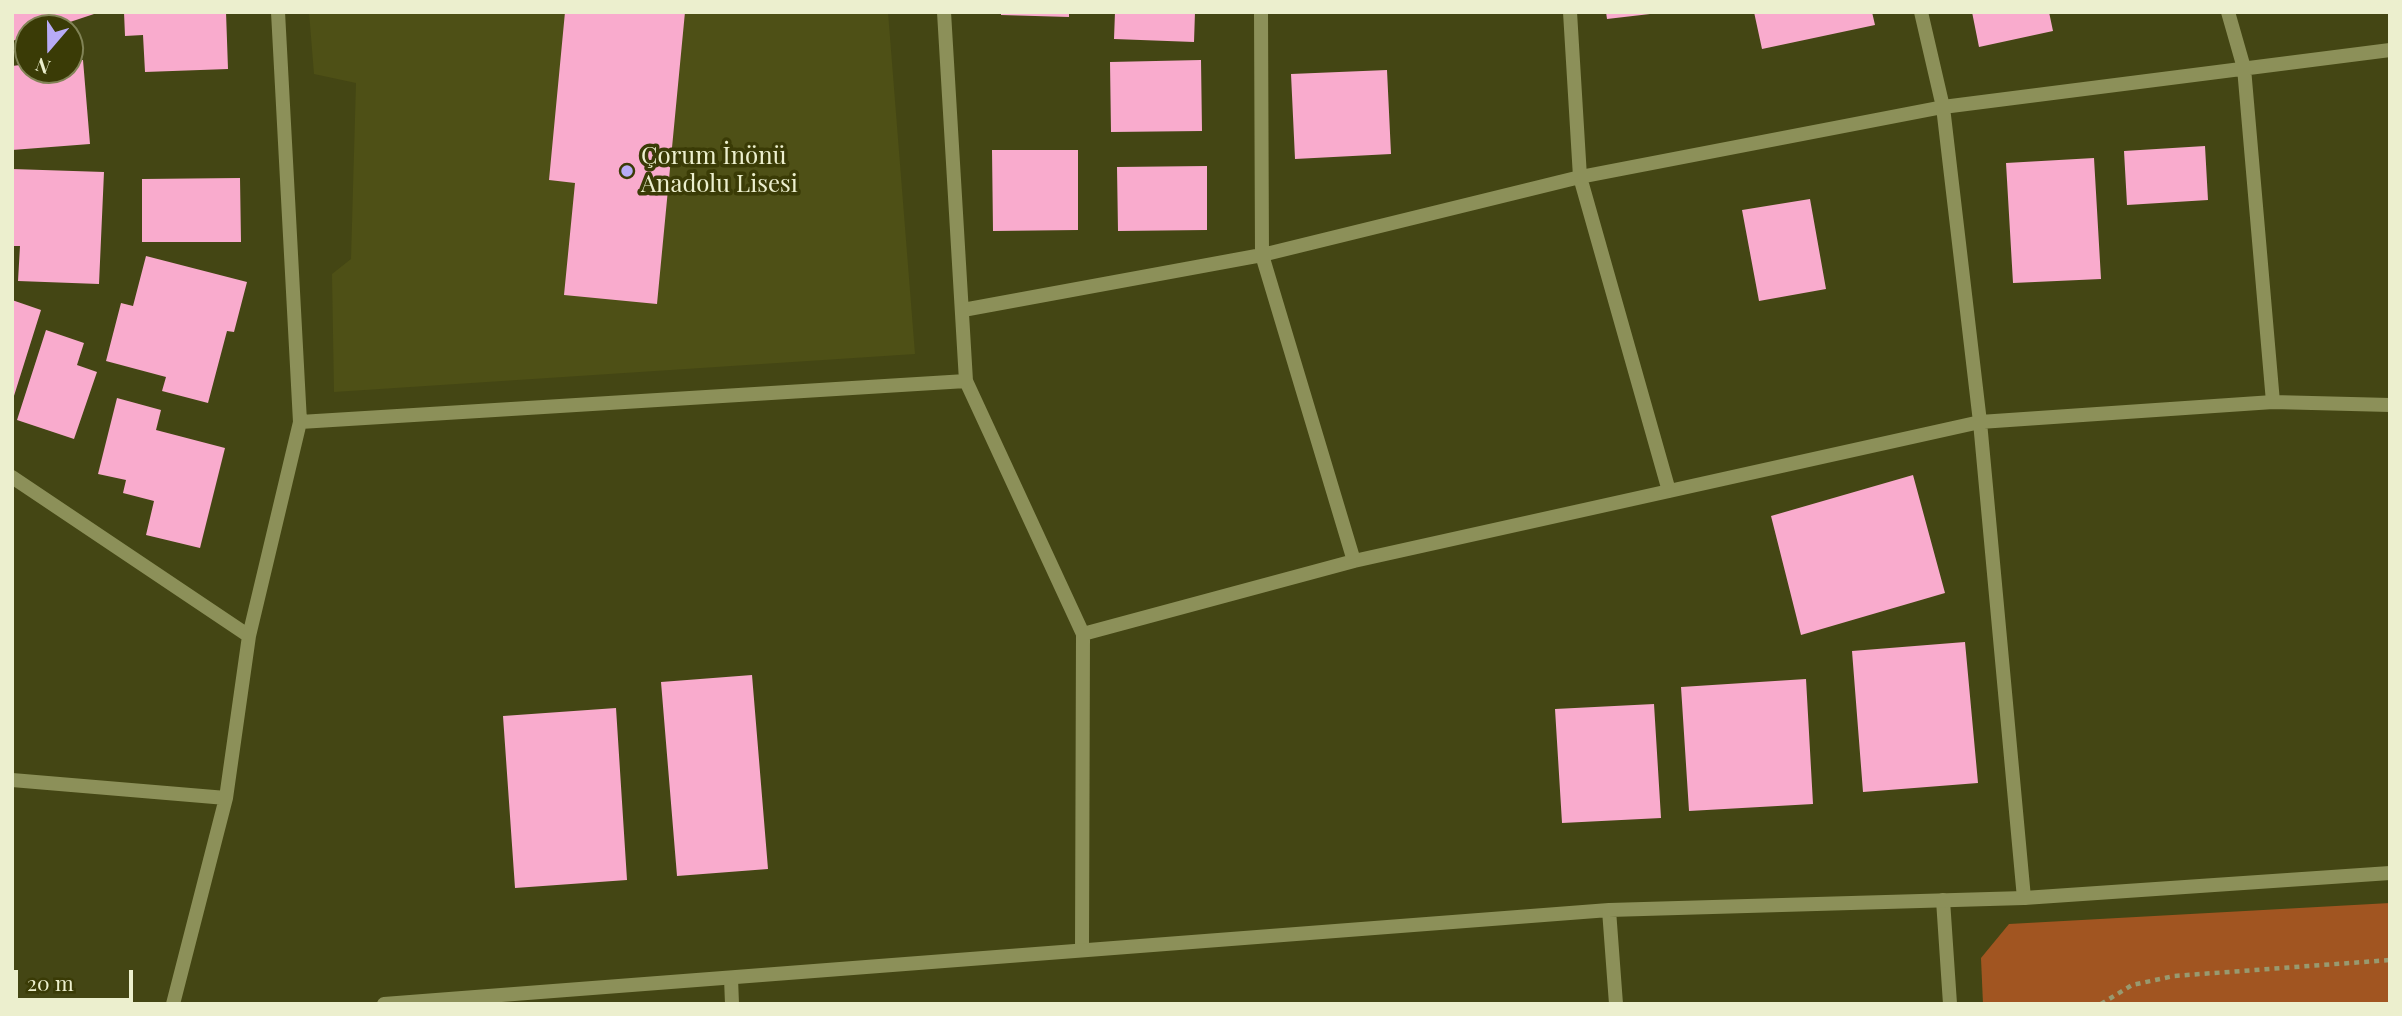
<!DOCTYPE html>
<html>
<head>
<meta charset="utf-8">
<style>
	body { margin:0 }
	#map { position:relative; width:2402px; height:1016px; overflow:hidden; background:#444614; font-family:"Playfair Display",serif }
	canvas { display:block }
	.frame { position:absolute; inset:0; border:14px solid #ecefce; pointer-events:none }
	.north { position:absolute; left:14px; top:14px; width:70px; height:70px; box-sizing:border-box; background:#3a3b06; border:2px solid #818356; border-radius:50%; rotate:200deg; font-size:19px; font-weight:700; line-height:28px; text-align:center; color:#ecefce }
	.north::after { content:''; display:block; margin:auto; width:24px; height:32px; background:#b8abf7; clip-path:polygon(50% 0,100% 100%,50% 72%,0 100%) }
	.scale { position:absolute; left:14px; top:970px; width:119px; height:32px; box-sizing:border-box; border:4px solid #ecefce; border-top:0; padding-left:9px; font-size:21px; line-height:24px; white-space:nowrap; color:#ecefce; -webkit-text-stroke:5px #3a3b06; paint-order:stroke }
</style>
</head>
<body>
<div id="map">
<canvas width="2402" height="1016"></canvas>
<div class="frame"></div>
<div class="north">N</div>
<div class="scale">20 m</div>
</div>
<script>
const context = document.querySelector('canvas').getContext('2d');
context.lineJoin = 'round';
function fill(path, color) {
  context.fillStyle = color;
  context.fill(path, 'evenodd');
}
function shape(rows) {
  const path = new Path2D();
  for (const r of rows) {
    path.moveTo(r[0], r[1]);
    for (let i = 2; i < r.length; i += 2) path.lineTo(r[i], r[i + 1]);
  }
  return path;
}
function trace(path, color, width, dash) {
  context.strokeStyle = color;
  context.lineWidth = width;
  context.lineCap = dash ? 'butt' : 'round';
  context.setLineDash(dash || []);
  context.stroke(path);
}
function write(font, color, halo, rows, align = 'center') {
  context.font = font + ' "Playfair Display",serif';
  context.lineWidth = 7;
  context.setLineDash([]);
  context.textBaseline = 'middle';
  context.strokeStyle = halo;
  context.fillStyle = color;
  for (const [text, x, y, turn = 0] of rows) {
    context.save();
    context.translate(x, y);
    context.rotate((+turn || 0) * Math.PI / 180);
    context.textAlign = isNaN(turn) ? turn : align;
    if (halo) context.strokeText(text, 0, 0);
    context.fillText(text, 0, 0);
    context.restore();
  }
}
fill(shape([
	[309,12,888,12,915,354,334,392,332,274,351,259,356,83,314,74]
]), '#4e5016');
fill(shape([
	[2390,903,2390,1004,1983,1004,1981,958,2009,924]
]), '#a15521');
fill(shape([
	[12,12,97,12,97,13,52,28,28,28,28,36,12,41],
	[124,12,226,12,228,69,145,72,143,35,125,36],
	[565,12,685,12,657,304,564,295,575,183,549,180],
	[1001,12,1069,12,1069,17,1001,15],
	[1115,12,1195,12,1194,42,1114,39],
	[1606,12,1650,12,1650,14,1607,19],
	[1754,12,1872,12,1875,25,1762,49],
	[1972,12,2049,12,2053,31,1979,47],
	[83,60,90,144,12,150,12,66,28,64,28,70,70,70,70,61],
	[1201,60,1202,131,1111,132,1110,62],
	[1387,70,1391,154,1295,159,1291,74],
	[2205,146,2208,200,2127,205,2124,151],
	[992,150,1078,150,1078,230,993,231],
	[2094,158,2101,279,2013,283,2006,163],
	[1207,166,1207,230,1118,231,1117,167],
	[12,169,104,172,99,284,18,281,20,246,12,246],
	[240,178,241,242,142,242,142,179],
	[1810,199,1826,289,1759,301,1742,210],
	[146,256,247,282,234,332,227,331,208,403,162,391,166,377,106,361,121,303,133,306],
	[12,300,41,310,13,399,12,399],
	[46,330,84,343,77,365,97,372,74,439,17,420],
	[117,398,161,410,156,430,225,448,200,548,146,535,154,501,123,493,126,480,98,474],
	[1913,475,1945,593,1801,635,1771,516],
	[1965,642,1978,783,1863,792,1852,651],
	[752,675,768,869,677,876,661,682],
	[1806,679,1813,804,1689,811,1681,687],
	[1654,704,1661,818,1562,823,1555,709],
	[616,708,627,880,515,888,503,716]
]), '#f9abcd');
trace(shape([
	[2101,1004,2132,985,2174,976,2390,960]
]), '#989a70', 4.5, [5, 5]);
trace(shape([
	[944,12,966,381,1083,634,1082,949],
	[1261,12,1262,255,1354,561],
	[1570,12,1580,177,1669,491],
	[1921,12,1943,107,1980,422,2024,898],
	[2228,12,2244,68,2273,402],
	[963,310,1262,255,1580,177,1943,107,2390,50],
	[300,422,966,381],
	[12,477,249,636],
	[1083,634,1354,561,1980,422,2273,402,2390,405],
	[12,780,226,798],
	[1943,900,1950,1004],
	[731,978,732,1004],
	[173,1004,226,798,249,636,300,422,278,12]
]), '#8c9059', 14);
trace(shape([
	[1609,910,1616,1004],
	[384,1004,1609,910,2024,898,2390,873]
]), '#8c9059', 14);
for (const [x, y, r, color] of [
	[627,171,7,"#b8abf7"]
]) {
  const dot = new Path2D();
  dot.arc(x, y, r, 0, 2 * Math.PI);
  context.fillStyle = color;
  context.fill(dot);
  trace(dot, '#3a3b06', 2.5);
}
write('24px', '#ecefce', '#3a3b06', [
	["Çorum İnönü",641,157],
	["Anadolu Lisesi",641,185]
], 'left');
</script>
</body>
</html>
